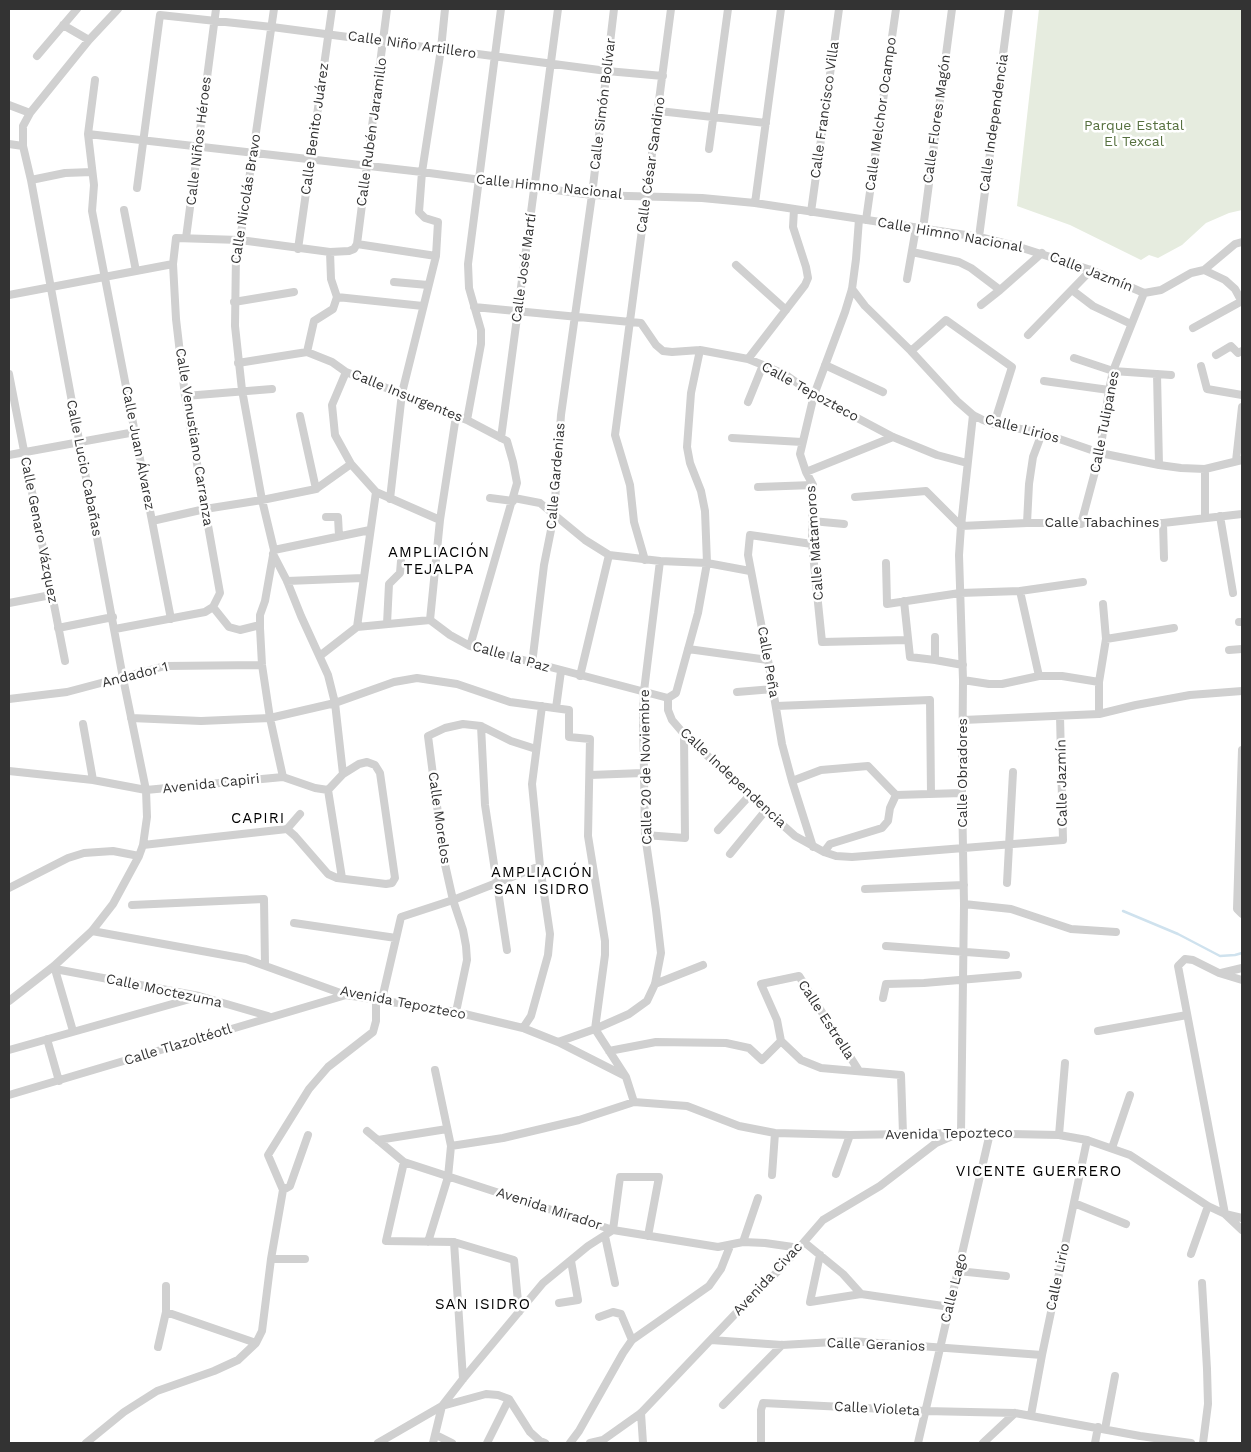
<!DOCTYPE html>
<html>
<head>
<meta charset="utf-8">
<style>
	body { margin:0 }
	#map { position:relative; width:1251px; height:1452px; overflow:hidden; background:#fff; font-family:"Work Sans",sans-serif }
	canvas { display:block }
	.frame { position:absolute; inset:0; border:10px solid #333; pointer-events:none }
</style>
</head>
<body>
<div id="map">
<canvas width="1251" height="1452"></canvas>
<div class="frame"></div>
</div>
<script>
const context = document.querySelector('canvas').getContext('2d');
context.lineJoin = 'round';
function fill(path, color) {
  context.fillStyle = color;
  context.fill(path, 'evenodd');
}
function shape(rows) {
  const path = new Path2D();
  for (const r of rows) {
    path.moveTo(r[0], r[1]);
    for (let i = 2; i < r.length; i += 2) path.lineTo(r[i], r[i + 1]);
  }
  return path;
}
function trace(path, color, width, dash) {
  context.strokeStyle = color;
  context.lineWidth = width;
  context.lineCap = dash ? 'butt' : 'round';
  context.setLineDash(dash || []);
  context.stroke(path);
}
function write(font, color, halo, rows, align = 'center') {
  context.font = font + ' "Work Sans",sans-serif';
  context.lineWidth = 5;
  context.setLineDash([]);
  context.textBaseline = 'middle';
  context.strokeStyle = halo;
  context.fillStyle = color;
  for (const [text, x, y, turn = 0] of rows) {
    context.save();
    context.translate(x, y);
    context.rotate((+turn || 0) * Math.PI / 180);
    context.textAlign = isNaN(turn) ? turn : align;
    if (halo) context.strokeText(text, 0, 0);
    context.fillText(text, 0, 0);
    context.restore();
  }
}
fill(shape([
	[1039,9,1242,9,1242,210,1229,213,1206,223,1182,245,1158,258,1149,255,1141,260,1070,225,1017,206]
]), '#e6ecdf');
trace(shape([
	[1123,911,1178,934,1220,956,1235,955,1242,953]
]), '#cfe2ee', 2.5);
trace(shape([
	[274,9,253,153,240,240,236,254,235,326,242,390,262,500,274,550,265,601,260,615,260,628,262,665,270,718,283,777],
	[63,25,89,40],
	[37,56,77,9],
	[95,80,88,134,94,185,92,211,171,619],
	[9,105,30,113],
	[659,111,766,123],
	[88,134,422,172,592,195,702,198,755,203,979,237,1016,246,1091,270,1144,293,1161,290,1191,273,1204,270,1225,280,1235,289,1242,302],
	[9,144,23,146],
	[709,149,728,9],
	[31,180,65,173,92,172],
	[137,188,160,15,272,27,607,71,663,76],
	[755,203,781,9],
	[124,210,136,271],
	[811,212,839,9],
	[859,219,856,259,852,289,845,312,814,395,800,454,806,472,813,485,812,544,822,642,908,640],
	[866,220,896,9],
	[923,229,952,9],
	[979,237,1009,9],
	[186,238,216,9],
	[357,244,436,256],
	[298,249,332,9],
	[912,252,959,262,971,268,1000,290],
	[736,265,786,310],
	[1204,270,1235,244,1242,242],
	[907,279,916,228],
	[394,282,428,285],
	[852,289,865,306,911,351,957,401,973,415,983,420,994,424,1042,433,1100,453,1159,465,1181,468,1205,469,1242,460],
	[1072,290,1093,306,1131,324],
	[9,295,173,264],
	[337,297,423,306],
	[234,302,294,292],
	[981,305,1000,290,1042,253],
	[474,307,641,323,656,345,663,351,672,352,700,350,748,359,763,365,786,375,814,395,893,437,937,455,967,463],
	[1193,328,1242,301],
	[1028,335,1091,270],
	[700,350,691,393,687,447,690,463,701,491,705,511,707,563,698,613,676,693,668,698,668,710,672,720,684,734,766,810,795,836,824,852,836,856,852,857,1063,840,1060,716],
	[911,351,946,320,1012,367,994,424],
	[307,352,314,321,333,309,337,297,331,279,330,252],
	[1216,355,1231,346,1238,353,1242,351],
	[1074,358,1113,371,1171,375],
	[748,359,805,285,808,278,806,267,793,227,794,209],
	[238,363,307,352,332,362,346,372,467,420,507,441,513,462,517,483,470,646],
	[825,365,883,392],
	[1201,366,1207,389,1242,395],
	[346,372,332,405,335,435,351,464,376,492,440,520],
	[9,374,65,661],
	[1157,374,1159,465],
	[1044,381,1109,390],
	[185,396,272,389],
	[748,402,763,365],
	[300,416,316,489],
	[467,420,481,344,481,330,469,288,468,264,501,9],
	[501,438,558,9],
	[732,438,802,442],
	[9,455,135,432],
	[1236,461,1242,407],
	[806,472,893,437],
	[758,487,813,485],
	[855,497,926,491,961,526,1027,523,1163,523,1242,514],
	[490,498,513,501],
	[514,498,540,503,585,540,609,555,660,561,707,563,750,571],
	[390,499,402,393,436,256,438,222,425,218,419,212,422,172,441,49,445,9],
	[1220,516,1233,593],
	[326,517,338,517,339,536],
	[1205,518,1205,469],
	[152,521,205,509,262,500,316,489,351,464],
	[812,521,844,524],
	[1027,523,1029,484,1033,457,1042,433],
	[1163,523,1164,558],
	[1081,524,1100,453,1109,390,1113,371,1144,293],
	[812,544,750,535,748,555,768,660,782,744,792,781,813,847],
	[274,550,370,530],
	[273,554,287,581,301,616,328,675,335,703,343,774],
	[645,560,634,522,630,485,615,435,671,9],
	[886,563,887,604,960,593,1020,591,1083,582],
	[287,581,363,578],
	[1020,591,1039,676],
	[904,601,910,657,935,660,963,665],
	[9,603,51,595],
	[213,607,229,627,240,630,260,625],
	[430,620,440,520,456,416],
	[1239,622,1242,622],
	[387,624,389,584,400,573,401,561],
	[357,627,430,620,450,635,470,646,668,698],
	[58,628,113,617],
	[115,629,205,612,213,607,220,593,185,396,176,319,173,264,176,238,240,240,330,252,349,251,354,249,357,244,387,9],
	[1106,639,1174,628],
	[688,649,768,660],
	[1229,650,1242,649],
	[321,655,357,627,376,492],
	[935,660,935,637],
	[532,664,544,565,554,515,561,415,592,195,614,9],
	[580,676,609,555],
	[963,680,989,684,1002,684,1039,676,1062,676,1099,682],
	[737,692,773,689],
	[9,699,67,692,165,666,262,665],
	[776,706,930,700,931,794],
	[556,708,561,671],
	[1099,714,1099,682,1106,639,1103,604],
	[131,718,201,721,270,718,335,703,394,682,417,678,457,684,510,702,569,710,569,737,590,739,588,836,605,941,605,955,595,1029,626,1077,634,1102],
	[963,720,1099,714,1136,705,1190,695,1242,691],
	[83,724,93,780],
	[481,726,485,805,507,950],
	[1242,750,1237,909,1242,914],
	[9,771,93,780,146,790,283,777,315,788,328,790,343,774,359,764,367,762,375,765,380,773,395,878,392,883,386,884,337,878,328,874,295,836,287,829,143,845],
	[590,775,643,773],
	[792,781,821,770,868,766,896,795],
	[328,790,342,878],
	[896,795,962,793],
	[287,829,300,814],
	[718,830,750,795],
	[645,835,685,838,684,734],
	[824,852,830,844,882,828,888,821,890,808,896,795],
	[730,854,766,810],
	[1007,883,1013,772],
	[9,888,68,858,84,853,113,851,139,856],
	[865,889,964,885],
	[964,904,1011,909,1071,929,1116,932],
	[132,905,264,899,265,965],
	[294,923,396,938],
	[92,931,246,959,346,995,456,1012,523,1028,558,1042,625,1076],
	[886,946,1006,955],
	[54,966,73,1031],
	[55,969,199,996,268,1016],
	[1221,973,1242,968],
	[1242,980,1219,973,1193,960,1185,959,1178,966,1225,1214,1242,1218],
	[655,984,703,965],
	[883,998,886,984,924,983,1018,975],
	[382,999,401,917,453,900,540,866],
	[9,1001,54,966,92,931,113,904,139,856,143,845,147,817,146,790,123,678,31,180,23,146,23,126,30,113,89,40,118,9],
	[456,1012,467,960,466,946,463,930,453,900,444,860,428,736,445,728,463,724,481,726,511,741,536,749],
	[523,1028,531,1016,548,955,550,934,540,866,532,784,542,706],
	[1098,1031,1187,1015],
	[47,1039,59,1081],
	[781,1041,777,1020,761,984,799,976,859,1071],
	[781,1041,801,1060,821,1068,901,1075,903,1134],
	[558,1042,595,1029,629,1014,647,1001,655,984,661,953,656,910,645,835,643,714,644,691,660,561],
	[9,1050,197,997],
	[609,1051,656,1042,726,1043,749,1048,762,1060,781,1041],
	[9,1095,346,995],
	[367,1131,404,1162,613,1230,718,1247,743,1242,765,1243,800,1248],
	[961,1133,964,904,962,793,963,680,959,555,961,526,973,415],
	[1059,1135,1065,1063],
	[378,1140,447,1129],
	[451,1146,503,1138,579,1120,634,1102,687,1106,739,1126,775,1133,850,1135,961,1133,1059,1135,1087,1140,1130,1155,1208,1206,1225,1214,1242,1230],
	[1112,1148,1130,1095],
	[404,1162,386,1241,454,1242,514,1260,519,1312],
	[836,1174,850,1135],
	[772,1175,775,1133],
	[283,1190,290,1186,308,1135],
	[1074,1203,1126,1224],
	[605,1236,615,1283],
	[428,1242,448,1177,451,1146,435,1070],
	[454,1242,463,1379],
	[743,1242,758,1198],
	[804,1242,843,1274,861,1294],
	[1191,1254,1208,1206],
	[820,1255,810,1302,861,1294,950,1307],
	[271,1259,305,1259],
	[958,1271,1006,1276],
	[1202,1283,1207,1369,1208,1404,1203,1443],
	[559,1303,578,1300,571,1261],
	[166,1312,256,1343],
	[599,1317,613,1312,621,1314,632,1340],
	[711,1340,782,1345,851,1341,1042,1355],
	[158,1347,166,1312,166,1286],
	[723,1405,782,1345],
	[641,1413,643,1443],
	[1031,1415,1042,1355,1087,1140],
	[1105,1429,1115,1376],
	[436,1435,452,1443],
	[86,1443,124,1412,157,1391,214,1371,238,1360,256,1343,262,1331,271,1259,283,1190,268,1155,309,1089,328,1067,373,1032,376,1021,376,999],
	[378,1443,442,1406,486,1394,498,1395,509,1399,530,1432,540,1441,545,1443],
	[433,1443,442,1406,463,1379,543,1283,588,1246,613,1230,620,1177,659,1177,648,1236],
	[487,1443,509,1399],
	[570,1443,579,1431,623,1353,632,1340,709,1286,721,1269,730,1246],
	[590,1443,603,1440,641,1413,739,1310,784,1265,823,1220,880,1186,936,1143,957,1134],
	[761,1443,761,1410,763,1403,925,1411,1015,1413,1140,1436,1191,1443],
	[918,1443,990,1133],
	[983,1443,1015,1413],
	[1095,1443,1098,1427]
]), '#d0d0d0', 8);
write('14px', '#333', '#fff', [
	["Calle Niño Artillero",412,45,8],
	["Calle Simón Bolívar",603,104,-83],
	["Calle Francisco Villa",825,110,-82],
	["Calle Melchor Ocampo",881,114,-82],
	["Calle Flores Magón",937,119,-82],
	["Calle Independencia",994,123,-82],
	["Calle Benito Juárez",315,129,-82],
	["Calle Rubén Jaramillo",372,132,-82],
	["Calle Niños Héroes",199,141,-83],
	["Calle César Sandino",651,165,-82],
	["Calle Himno Nacional",549,187,6],
	["Calle Nicolás Bravo",246,199,-81],
	["Calle Himno Nacional",950,235,10],
	["Calle José Martí",524,268,-82],
	["Calle Jazmín",1091,272,21],
	["Calle Tepozteco",810,392,29],
	["Calle Insurgentes",407,396,22],
	["Calle Tulipanes",1105,422,-79],
	["Calle Lirios",1022,429,15],
	["Calle Venustiano Carranza",194,437,81],
	["Calle Juan Álvarez",138,448,79],
	["Calle Lucio Cabañas",84,468,79],
	["Calle Gardenias",556,476,-85],
	["Calle Tabachines",1102,523],
	["Calle Genaro Vázquez",39,530,79],
	["Calle Matamoros",815,543,-94],
	["Calle la Paz",511,657,16],
	["Calle Peña",768,662,80],
	["Andador 1",135,675,-14],
	["Calle 20 de Noviembre",646,767,-91],
	["Calle Obradores",963,773,-90],
	["Calle Independencia",733,778,43],
	["Calle Jazmín",1062,783,-91],
	["Avenida Capiri",211,784,-6],
	["Calle Morelos",439,818,82],
	["Calle Moctezuma",164,991,12],
	["Avenida Tepozteco",403,1003,11],
	["Calle Estrella",826,1020,57],
	["Calle Tlazoltéotl",178,1045,-17],
	["Avenida Tepozteco",949,1134,-1],
	["Avenida Mirador",549,1209,18],
	["Calle Lirio",1058,1277,-78],
	["Avenida Civac",768,1279,-47],
	["Calle Lago",954,1288,-76],
	["Calle Geranios",876,1345,2],
	["Calle Violeta",877,1409,3]
]);
write('14px', '#56703f', '#fff', [
	["Parque Estatal",1134,126],
	["El Texcal",1134,142]
]);
context.letterSpacing = '1px';
write('15px', '#000', '#fff', [
	["AMPLIACIÓN",439,553],
	["TEJALPA",439,570],
	["CAPIRI",258,819],
	["AMPLIACIÓN",542,873],
	["SAN ISIDRO",542,890],
	["VICENTE GUERRERO",1039,1172],
	["SAN ISIDRO",483,1305]
]);
context.letterSpacing = '0px';
</script>
</body>
</html>
